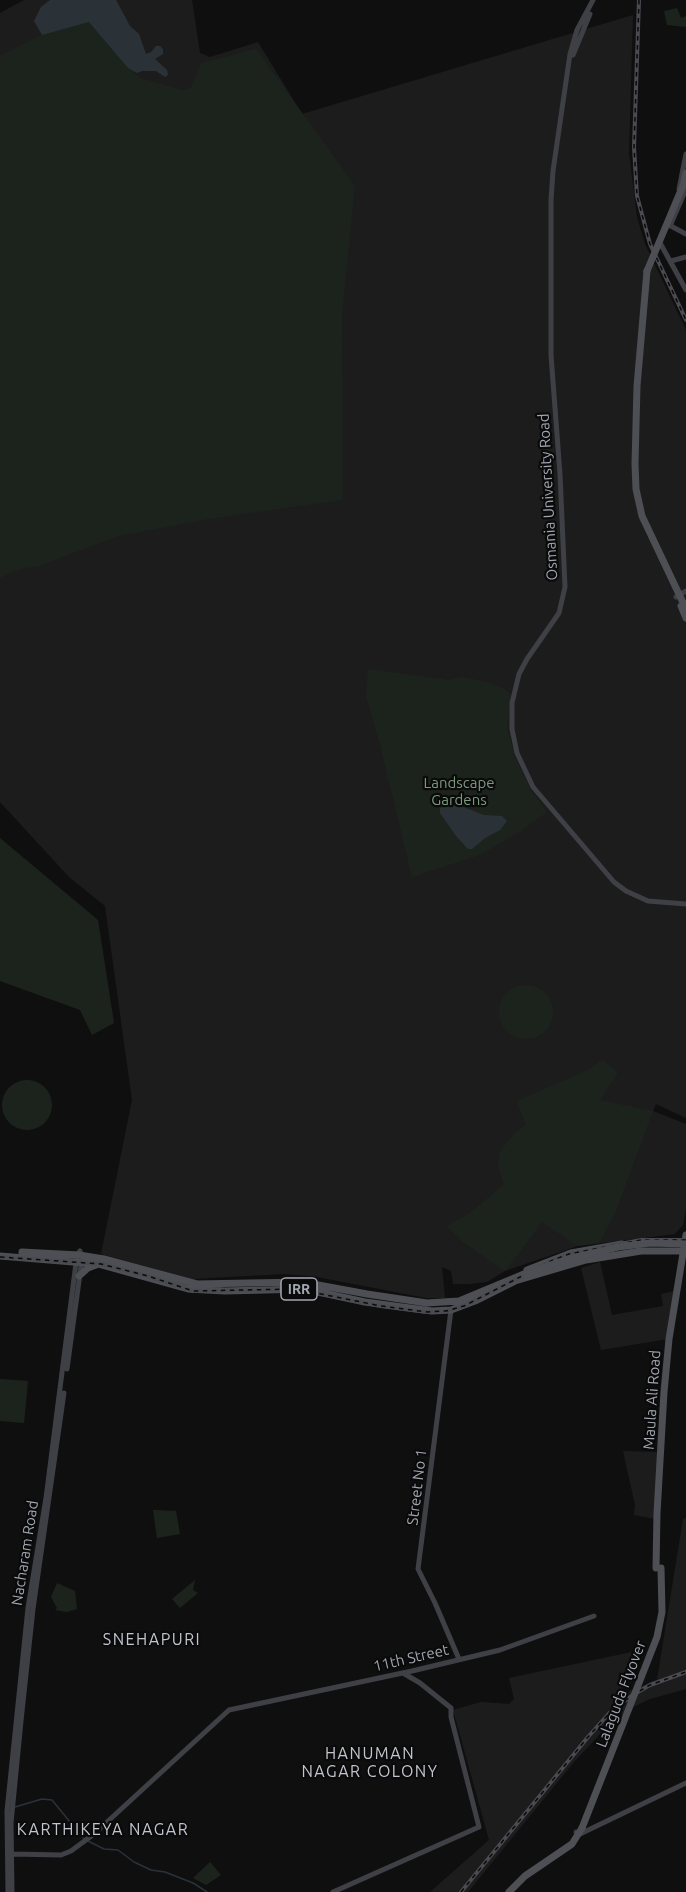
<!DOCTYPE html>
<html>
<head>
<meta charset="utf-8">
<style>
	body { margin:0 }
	canvas { display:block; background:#0f0f10 }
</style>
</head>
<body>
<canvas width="686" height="1892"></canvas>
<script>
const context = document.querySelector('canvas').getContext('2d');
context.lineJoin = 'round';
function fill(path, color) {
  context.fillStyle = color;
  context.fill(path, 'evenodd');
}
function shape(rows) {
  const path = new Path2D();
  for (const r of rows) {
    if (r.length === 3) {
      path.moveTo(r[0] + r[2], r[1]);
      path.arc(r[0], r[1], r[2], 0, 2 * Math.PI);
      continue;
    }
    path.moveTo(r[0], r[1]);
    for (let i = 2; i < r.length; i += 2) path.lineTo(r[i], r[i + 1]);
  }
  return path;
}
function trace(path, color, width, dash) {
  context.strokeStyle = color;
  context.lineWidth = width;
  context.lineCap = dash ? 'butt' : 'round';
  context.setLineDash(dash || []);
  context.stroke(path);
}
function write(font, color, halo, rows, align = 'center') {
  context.font = font + ' Ubuntu,sans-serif';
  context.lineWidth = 4.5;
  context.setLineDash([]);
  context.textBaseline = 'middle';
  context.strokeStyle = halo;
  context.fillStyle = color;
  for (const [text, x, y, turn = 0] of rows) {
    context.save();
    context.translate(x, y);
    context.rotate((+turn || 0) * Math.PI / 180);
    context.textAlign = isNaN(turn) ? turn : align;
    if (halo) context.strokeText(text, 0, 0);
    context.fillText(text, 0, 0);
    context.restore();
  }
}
fill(shape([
	[24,0,192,0,200,53,210,57,258,42,302,114,633,15,629,153,637,217,645,244,686,330,686,1118,656,1104,653,1111,686,1124,686,1209,683,1225,675,1234,578,1246,505,1271,487,1282,469,1284,453,1284,451,1271,442,1267,445,1298,426,1298,312,1276,284,1274,192,1279,101,1254,132,1100,105,906,69,877,0,802,0,13],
	[600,1262,612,1315,663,1306,661,1294,674,1291,668,1339,601,1350,581,1268],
	[623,1451,659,1452,655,1519,634,1515,635,1505],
	[686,1518,686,1689,650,1699,633,1707,614,1719,574,1762,468,1892,430,1892,489,1840,453,1710,481,1702,509,1704,514,1699,509,1678,641,1650,635,1668,617,1696,657,1680,683,1519]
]), '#1c1c1d');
fill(shape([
	[677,8,681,18,686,16,686,27,667,25,664,11],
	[89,22,128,68,140,78,182,90,191,88,201,63,256,49,355,186,342,314,343,500,214,518,118,536,42,565,13,571,0,578,0,56,42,35],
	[368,669,449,680,463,677,488,682,504,689,511,695,507,729,515,757,531,791,547,812,521,831,480,855,412,877,380,744,366,697],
	[0,838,98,920,114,1023,92,1035,80,1010,0,981],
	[526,1012,27],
	[602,1060,618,1072,600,1100,653,1111,615,1213,599,1243,578,1246,542,1222,505,1271,463,1242,447,1226,473,1211,504,1184,498,1167,500,1151,515,1133,526,1125,517,1101,590,1069],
	[27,1105,25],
	[0,1379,28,1381,24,1423,0,1421],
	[153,1510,176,1511,180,1534,157,1538],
	[195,1580,193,1590,198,1593,180,1608,172,1599],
	[57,1583,75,1591,77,1609,67,1612,55,1610,57,1608,51,1597],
	[210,1862,221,1875,206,1885,193,1878]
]), '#1c231d');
fill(shape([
	[50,0,116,0,130,26,139,34,146,54,151,52,156,46,160,46,163,49,163,54,155,59,167,70,168,75,165,77,156,71,142,71,137,73,128,68,89,22,42,35,34,21,41,7],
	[448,805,463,807,484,815,502,816,507,821,500,830,485,838,472,849,468,849,456,836,440,813,440,808]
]), '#2a3238');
trace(shape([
	[15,1807,42,1799,52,1800,84,1839],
	[88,1841,104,1849,118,1850,134,1862,151,1870,165,1872,193,1883,207,1892]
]), '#2a3238', 1.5);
trace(shape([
	[593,0,577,30,570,54,553,171,551,200,551,355,560,474,565,587,559,613,527,659,519,674,512,703,512,729,517,753,533,787,614,882,626,891,648,901,686,904],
	[573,55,590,14],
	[679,189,686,154],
	[669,225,686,234],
	[670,226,686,189],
	[659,241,686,290],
	[671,261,686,257],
	[676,597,686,591],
	[451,1310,418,1569,435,1603,459,1659],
	[67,1369,82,1259],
	[576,1832,580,1834,686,1783],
	[12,1854,61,1855,71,1851,94,1834,229,1710,412,1671,500,1650,594,1616],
	[8,1892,7,1811,28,1608,46,1498,77,1255,80,1251],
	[12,1892,11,1823,21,1721,33,1609,64,1393],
	[333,1892,479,1827,451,1717,451,1708,420,1683,403,1673]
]), '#3f4045', 5);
trace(shape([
	[647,271,637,386,635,464,636,489,642,516,686,609],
	[681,606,686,618],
	[22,1252,79,1255,104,1259,197,1284,302,1282,367,1294,427,1303,459,1301,524,1274],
	[0,1256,98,1264,188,1289,225,1291,304,1289,365,1302,432,1311,451,1310,475,1301,515,1281,586,1260,641,1251,686,1251],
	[527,1270,571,1253,622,1244],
	[79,1276,88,1268,96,1265],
	[656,1568,657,1513,664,1392,669,1339,686,1235],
	[509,1892,525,1876,572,1844,582,1828]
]), '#4d4f54', 7);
const rail = shape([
	[639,0,634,147,637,196,650,244,686,320],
	[0,1257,101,1264,148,1276,193,1291,296,1289,381,1306,427,1312,446,1311,464,1306,551,1261,569,1254,641,1240,686,1240],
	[461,1892,588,1737,613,1709,636,1693,650,1685,686,1672]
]);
trace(rail, '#4a4b50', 4);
trace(rail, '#0a0a0b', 1.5, [4.5]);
trace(shape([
	[647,271,684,183,686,173],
	[524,1274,568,1259,618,1247,650,1243,686,1244],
	[582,1828,657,1637,662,1612,661,1568]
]), '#4d4f54', 7);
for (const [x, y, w] of [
	[299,1289,36]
]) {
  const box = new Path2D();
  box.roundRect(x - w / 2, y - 11, w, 22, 4.5);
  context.fillStyle = '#0a0a0b';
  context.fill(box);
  trace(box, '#a2a6b0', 1.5);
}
write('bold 14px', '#a2a6b0', null, [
	["IRR",299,1289]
]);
write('15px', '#a2a6b0', '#0a0a0b', [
	["Osmania University Road",548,497,-93],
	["Maula Ali Road",652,1400,-86],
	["Street No 1",417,1487,-83],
	["Nacharam Road",25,1553,-81],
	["11th Street",411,1658,-13],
	["Lalaguda Flyover",621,1694,-69]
]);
write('15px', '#7a9a7c', '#0a0a0b', [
	["Landscape",459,783],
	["Gardens",459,800]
]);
context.letterSpacing = '1.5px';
write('16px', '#c2c5cd', '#0a0a0b', [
	["SNEHAPURI",152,1640],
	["HANUMAN",370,1754],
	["NAGAR COLONY",370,1772],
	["KARTHIKEYA NAGAR",103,1830]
]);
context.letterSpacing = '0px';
</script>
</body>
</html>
